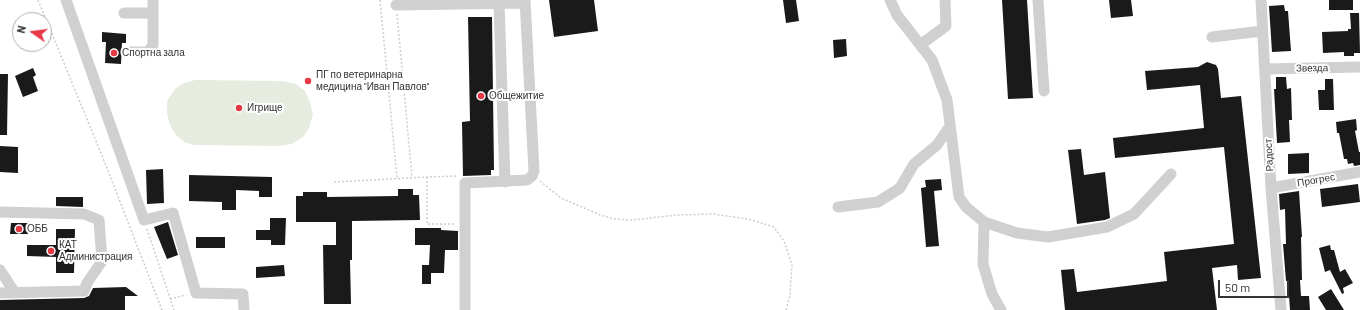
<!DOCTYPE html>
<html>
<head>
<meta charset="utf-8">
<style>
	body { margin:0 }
	#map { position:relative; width:1360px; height:310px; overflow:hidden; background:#fff; font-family:Barlow,sans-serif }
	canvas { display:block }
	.north { position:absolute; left:12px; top:12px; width:40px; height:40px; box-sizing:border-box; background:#fff; border:1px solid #adadad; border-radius:50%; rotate:284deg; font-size:11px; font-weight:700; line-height:16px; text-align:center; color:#333 }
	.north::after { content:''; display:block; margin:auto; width:14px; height:18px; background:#e63946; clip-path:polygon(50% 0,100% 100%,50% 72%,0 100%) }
	.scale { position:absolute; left:1218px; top:280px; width:71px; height:18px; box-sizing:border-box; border:2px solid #333; border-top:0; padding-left:5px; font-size:12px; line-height:14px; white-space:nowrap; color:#333; -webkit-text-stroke:3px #fff; paint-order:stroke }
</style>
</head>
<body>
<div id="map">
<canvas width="1360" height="310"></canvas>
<div class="north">N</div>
<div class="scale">50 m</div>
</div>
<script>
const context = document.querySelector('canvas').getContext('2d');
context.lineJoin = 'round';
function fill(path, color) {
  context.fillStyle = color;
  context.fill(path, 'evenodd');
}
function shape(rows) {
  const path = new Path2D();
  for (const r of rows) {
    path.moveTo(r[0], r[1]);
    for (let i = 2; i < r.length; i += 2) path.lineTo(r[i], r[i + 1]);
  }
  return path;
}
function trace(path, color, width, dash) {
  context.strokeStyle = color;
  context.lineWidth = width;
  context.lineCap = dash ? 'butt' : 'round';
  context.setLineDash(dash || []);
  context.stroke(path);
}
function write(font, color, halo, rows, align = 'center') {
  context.font = font + ' Barlow,sans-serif';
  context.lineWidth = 4;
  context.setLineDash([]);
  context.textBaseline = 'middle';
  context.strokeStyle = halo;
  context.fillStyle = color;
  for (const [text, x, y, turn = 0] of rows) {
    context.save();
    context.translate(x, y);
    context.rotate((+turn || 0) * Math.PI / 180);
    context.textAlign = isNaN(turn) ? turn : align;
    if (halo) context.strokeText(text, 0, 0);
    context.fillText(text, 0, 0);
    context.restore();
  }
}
fill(shape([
	[195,80,282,81,296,84,305,91,310,102,313,115,309,128,303,137,292,144,279,146,194,145,184,142,176,135,170,125,167,113,167,101,175,89,184,83]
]), '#e6ecdf');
fill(shape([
	[549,0,594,0,598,31,554,37],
	[783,0,796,0,799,21,786,23],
	[1002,0,1027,0,1033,98,1008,99],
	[1109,0,1131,0,1133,16,1111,18],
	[1329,0,1353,0,1353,10,1329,10],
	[1284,5,1285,11,1288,11,1291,51,1272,52,1269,6],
	[1350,13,1359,13,1360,53,1354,53,1354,56,1344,56,1344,52,1323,53,1322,32,1348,31,1348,29,1351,29],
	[468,17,492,17,494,170,491,170,491,175,463,176,462,122,470,121],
	[102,32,126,34,126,43,122,43,121,64,105,63,106,42,102,42],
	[846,39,847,56,834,58,833,40],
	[1207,62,1216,65,1218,69,1221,98,1241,96,1261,278,1238,280,1237,265,1212,268,1217,310,1065,310,1061,270,1074,269,1077,292,1167,281,1164,252,1234,244,1224,147,1115,158,1113,138,1204,128,1200,85,1147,90,1145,71,1198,67],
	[33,68,36,75,33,77,38,91,23,97,15,76],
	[0,74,8,74,7,135,0,135],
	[1276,77,1286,77,1287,89,1291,88,1292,120,1289,120,1290,142,1277,143,1274,89,1276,89],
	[1325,79,1333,79,1334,110,1319,110,1318,90,1325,90],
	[1356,119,1357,130,1355,131,1359,152,1360,152,1360,165,1354,166,1353,163,1348,164,1347,159,1344,159,1339,133,1337,133,1336,122],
	[0,146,18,147,18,173,0,172],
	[1081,149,1084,175,1105,172,1110,218,1105,220,1077,224,1068,150],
	[1309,153,1309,173,1288,174,1288,154],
	[163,169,164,203,147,204,146,170],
	[189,175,272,177,272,197,259,197,259,191,236,190,236,210,222,210,222,202,189,201],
	[941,179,942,190,934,191,939,246,926,247,921,188,926,187,925,180],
	[1358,184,1360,202,1322,207,1320,189],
	[398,189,413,189,413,195,419,195,420,220,352,221,352,260,350,260,351,304,324,304,323,245,336,245,336,222,296,222,296,196,303,196,303,192,327,192,327,197,398,196],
	[1299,191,1302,237,1301,237,1302,280,1300,280,1301,296,1309,296,1310,310,1290,310,1288,281,1286,281,1283,244,1286,244,1285,209,1280,210,1279,194],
	[56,197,83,197,83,207,56,206],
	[270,218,286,218,285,245,271,245,271,240,256,240,256,230,270,230],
	[168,222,178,255,167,259,154,227],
	[11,223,28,223,28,234,10,234],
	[415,228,441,228,441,230,458,231,458,250,445,250,444,273,431,273,431,284,422,284,422,265,429,265,430,245,415,245],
	[56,229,75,229,74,273,56,273,56,257,27,256,27,245,56,245],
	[196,237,225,237,225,248,196,248],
	[1330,245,1331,250,1334,250,1340,272,1345,269,1353,283,1343,288,1344,293,1342,294,1330,270,1325,272,1319,248],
	[284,265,285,276,256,278,256,267],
	[126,287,138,296,125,296,125,310,0,310,0,300,84,298,89,296,93,288],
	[1331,289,1344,310,1326,310,1318,297]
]), '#1a1a1a');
trace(shape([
	[38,0,105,163,162,310],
	[380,0,397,178],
	[397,14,412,177],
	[427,177,427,224,455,224],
	[540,181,561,198,600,215,614,219,632,220,677,215,713,214,748,219,774,227,784,241,792,265,790,295,786,310],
	[334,182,427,177,458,176],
	[147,229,174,310],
	[170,299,186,295]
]), '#cdcdcd', 1.5, [2, 2]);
trace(shape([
	[66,0,144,220,173,213,196,293,243,294,244,310],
	[890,0,897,15,932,60,947,100,959,197,966,207,984,222,1017,233,1048,237,1107,227,1134,214,1171,174],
	[1038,0,1044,91],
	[1261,0,1271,188,1281,310],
	[499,3,505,182],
	[396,5,525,3],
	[124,13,153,13],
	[1212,37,1262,31],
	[920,45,946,26,945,0],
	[131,52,148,52,153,45,153,0],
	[1265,69,1360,67],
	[1271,188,1360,172],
	[838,207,878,202,900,188,914,164,937,145,950,126],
	[0,212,84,214,99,220,102,261,87,283,84,291,0,293],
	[984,222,983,264,992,294,1001,310],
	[0,270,15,293],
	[465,310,465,183,527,180,532,176,534,171,525,0]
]), '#d0d0d0', 11);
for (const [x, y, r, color] of [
	[114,53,4,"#e63946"],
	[308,81,4,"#e63946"],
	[481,96,4,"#e63946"],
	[239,108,4,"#e63946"],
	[19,229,4,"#e63946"],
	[51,251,4,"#e63946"]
]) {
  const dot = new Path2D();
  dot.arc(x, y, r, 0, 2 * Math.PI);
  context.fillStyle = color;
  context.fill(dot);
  trace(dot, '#fff', 1.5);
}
write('10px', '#333', '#fff', [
	["Спортна зала",122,53],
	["ПГ по ветеринарна",316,75],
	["медицина \"Иван Павлов\"",316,87],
	["Общежитие",489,96],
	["Игрище",247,108],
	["ОББ",27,229],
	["КАТ",59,245],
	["Администрация",59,257]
], 'left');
write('10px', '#333', '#fff', [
	["Звезда",1312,68,-1],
	["Радост",1269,155,-93],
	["Прогрес",1316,180,-10]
]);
</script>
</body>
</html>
